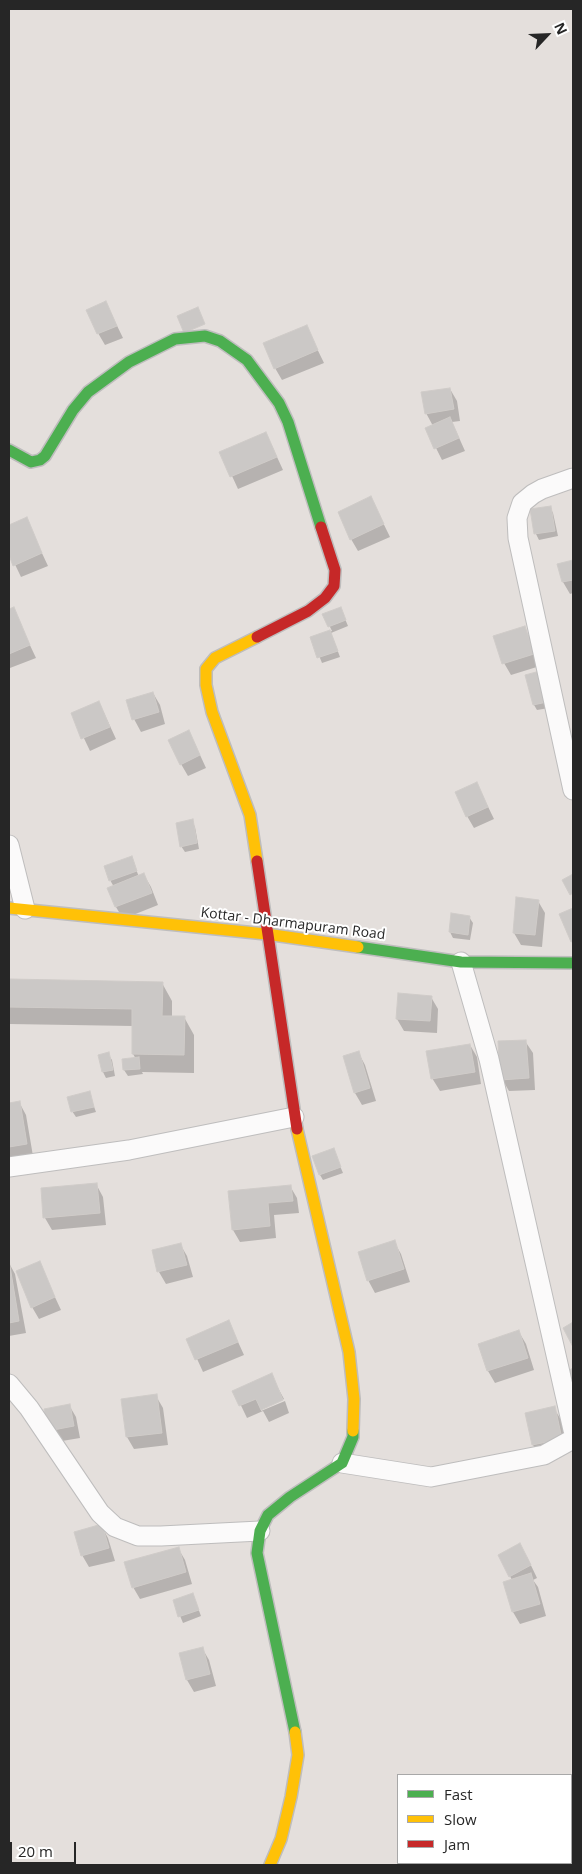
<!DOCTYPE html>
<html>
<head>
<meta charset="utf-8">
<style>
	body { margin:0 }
	#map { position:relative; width:582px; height:1874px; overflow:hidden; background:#e4dfdc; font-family:"Open Sans",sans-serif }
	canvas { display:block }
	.frame { position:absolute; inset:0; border:10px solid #262626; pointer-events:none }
	.legend { position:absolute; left:397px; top:1774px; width:175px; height:90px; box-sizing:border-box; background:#fff; border:1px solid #a8a8a8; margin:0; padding:6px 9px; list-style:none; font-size:15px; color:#262626 }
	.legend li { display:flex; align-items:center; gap:10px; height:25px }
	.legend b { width:25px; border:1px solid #a8a8a8 }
	.north { position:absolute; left:522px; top:10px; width:50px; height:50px; -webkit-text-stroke:4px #fff; paint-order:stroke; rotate:65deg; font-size:14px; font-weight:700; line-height:20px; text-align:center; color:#262626 }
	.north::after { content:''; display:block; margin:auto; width:18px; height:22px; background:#262626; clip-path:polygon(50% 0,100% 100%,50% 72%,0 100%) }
	.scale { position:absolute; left:10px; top:1842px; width:66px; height:22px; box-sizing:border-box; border:2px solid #262626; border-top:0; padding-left:6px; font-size:15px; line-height:18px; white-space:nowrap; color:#262626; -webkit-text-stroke:4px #fff; paint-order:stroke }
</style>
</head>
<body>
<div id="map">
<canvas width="582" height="1874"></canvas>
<div class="frame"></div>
<ul class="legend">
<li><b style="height:6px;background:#4caf50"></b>Fast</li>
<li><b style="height:6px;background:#ffc107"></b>Slow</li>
<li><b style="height:6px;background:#c62828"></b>Jam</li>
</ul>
<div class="north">N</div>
<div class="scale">20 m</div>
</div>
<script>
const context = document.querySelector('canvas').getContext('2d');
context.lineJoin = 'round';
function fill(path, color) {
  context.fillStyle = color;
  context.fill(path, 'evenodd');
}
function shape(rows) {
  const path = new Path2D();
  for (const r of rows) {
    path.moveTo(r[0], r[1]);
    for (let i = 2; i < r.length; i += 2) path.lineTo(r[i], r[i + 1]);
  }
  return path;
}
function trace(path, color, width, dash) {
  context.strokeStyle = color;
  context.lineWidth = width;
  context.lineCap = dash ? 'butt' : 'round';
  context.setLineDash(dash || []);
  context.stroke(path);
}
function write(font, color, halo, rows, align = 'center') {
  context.font = font + ' "Open Sans",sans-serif';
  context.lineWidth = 4;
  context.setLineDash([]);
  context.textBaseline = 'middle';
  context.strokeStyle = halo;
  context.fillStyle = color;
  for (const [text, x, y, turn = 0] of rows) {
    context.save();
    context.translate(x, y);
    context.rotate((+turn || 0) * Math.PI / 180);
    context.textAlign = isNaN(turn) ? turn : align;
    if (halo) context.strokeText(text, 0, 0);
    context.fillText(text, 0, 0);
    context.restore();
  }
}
fill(shape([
	[106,303,123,338,105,345,98,333],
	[306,326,324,363,282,380,275,368],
	[450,389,457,401,460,421,452,422,465,451,442,460,436,448,433,426,426,413],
	[266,433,283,470,238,489,221,452],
	[371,498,390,537,358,551,351,539],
	[550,507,553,513,558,536,539,540,536,534],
	[26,519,48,566,21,577,9,552,9,526],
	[573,561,573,593,570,594,563,582,559,564],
	[13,609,36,658,10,668,9,611],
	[343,614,348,626,331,633,340,657,322,663,312,638,332,631,324,615],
	[524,627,531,640,540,666,511,675,504,663],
	[527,676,549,708,537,710,534,705],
	[153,693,160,705,165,724,141,732,134,719],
	[99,702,116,739,90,751,72,713],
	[195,744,206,768,188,776,181,764],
	[477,784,494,819,474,828,467,816],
	[192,821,195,827,199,849,185,852,181,846],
	[134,864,139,877,144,875,151,887,158,905,123,919,116,907,114,887,110,880],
	[538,901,545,913,542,947,521,945,514,933],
	[452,914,469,917,473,923,470,940,453,938,450,932],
	[9,980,162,983,172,1001,172,1017,184,1017,194,1035,194,1073,142,1072,143,1074,128,1076,124,1070,136,1059,133,1054,133,1026,9,1024],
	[431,997,438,1009,437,1033,404,1031,397,1019],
	[525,1041,533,1053,535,1090,509,1091,502,1079],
	[470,1045,477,1057,481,1084,440,1091,432,1078],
	[358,1052,365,1065,376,1101,362,1105,355,1093],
	[108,1054,112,1060,115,1076,106,1078,103,1072,99,1056],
	[89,1093,96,1112,76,1117,72,1111],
	[19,1102,26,1115,33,1156,9,1160,9,1104],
	[333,1149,343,1173,323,1180,320,1175],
	[96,1184,103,1197,106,1225,52,1230,45,1218,42,1190],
	[290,1186,297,1198,299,1213,274,1215,276,1238,240,1242,233,1230,229,1192],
	[394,1242,401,1254,410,1282,375,1293,368,1280],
	[180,1244,187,1256,193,1277,166,1284,159,1272,154,1251],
	[9,1263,15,1274,26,1333,9,1336],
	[39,1263,61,1310,39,1319,32,1307],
	[229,1322,244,1355,203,1372,188,1339],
	[519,1332,526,1344,534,1370,495,1383,488,1371,480,1344],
	[271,1375,284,1399,261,1409,261,1411,285,1401,289,1413,269,1422,263,1411,247,1418,234,1391],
	[156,1396,163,1408,168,1445,134,1449,127,1437,122,1400],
	[69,1405,76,1417,80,1438,56,1442,45,1410],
	[554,1408,561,1420,568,1451,540,1457,533,1445,526,1414],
	[101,1525,108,1538,115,1561,89,1567,82,1555],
	[178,1548,185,1560,192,1584,140,1599,133,1587],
	[499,1555,527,1557,537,1578,533,1580,538,1587,546,1616,520,1624,513,1612,505,1583,512,1580],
	[195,1600,201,1616,183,1623,174,1601],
	[202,1648,209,1660,216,1686,194,1692,187,1680,180,1654]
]), '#0003');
const building = shape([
	[106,301,117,326,97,334,86,310,106,301],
	[198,307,205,324,184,333,177,316,198,307],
	[307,325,318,350,274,369,263,343,307,325],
	[450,388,454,409,425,414,421,392,450,388],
	[450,417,459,438,434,449,425,428,450,417],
	[266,432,277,457,230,477,219,452,266,432],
	[371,496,384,524,350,540,338,512,371,496],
	[551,506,555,531,534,534,530,509,551,506],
	[27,517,42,553,13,566,9,555,9,525,27,517],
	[573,560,573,580,562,582,557,564,573,560],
	[14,607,30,645,9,654,9,609,14,607],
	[341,607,346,620,328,627,322,614,341,607],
	[525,626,534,654,502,664,493,636,525,626],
	[330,630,338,651,317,658,310,637,330,630],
	[540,671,547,702,533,705,525,675,540,671],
	[153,692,159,712,132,720,126,700,153,692],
	[99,701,110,727,81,739,71,713,99,701],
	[189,730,200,755,180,765,168,740,189,730],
	[477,782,488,807,466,817,455,792,477,782],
	[193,819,197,843,180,847,176,823,193,819],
	[132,856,137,871,109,881,104,866,132,856],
	[144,873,152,893,115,907,107,888,144,873],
	[573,874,573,893,570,895,562,880,573,874],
	[516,897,539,900,535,935,513,933,516,897],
	[573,908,573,941,571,942,559,914,573,908],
	[451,913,470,916,468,935,449,932,451,913],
	[9,979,163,982,162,1016,185,1016,184,1055,132,1054,132,1009,9,1007,9,979],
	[398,993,432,996,430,1021,396,1019,398,993],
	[526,1040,529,1078,500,1080,498,1041,526,1040],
	[470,1044,475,1072,431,1079,426,1051,470,1044],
	[359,1051,370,1088,354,1093,343,1056,359,1051],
	[109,1052,113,1070,102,1072,98,1055,109,1052],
	[139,1057,140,1069,123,1070,122,1059,139,1057],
	[90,1091,94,1107,71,1112,67,1097,90,1091],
	[20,1101,27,1144,9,1147,9,1103,20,1101],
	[334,1148,341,1167,319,1175,312,1156,334,1148],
	[97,1183,100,1213,43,1218,41,1188,97,1183],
	[291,1185,293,1201,268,1203,270,1226,232,1230,228,1191,291,1185],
	[395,1240,404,1269,367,1281,358,1252,395,1240],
	[181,1243,187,1265,157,1272,152,1250,181,1243],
	[9,1260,19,1321,9,1323,9,1260],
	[40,1261,55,1297,31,1308,16,1271,40,1261],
	[229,1320,238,1342,195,1360,186,1339,229,1320],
	[573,1322,573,1347,563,1328,573,1322],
	[519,1330,528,1358,487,1371,478,1344,519,1330],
	[573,1368,573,1386,566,1372,573,1368],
	[272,1373,283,1400,261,1410,256,1399,239,1406,232,1391,272,1373],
	[157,1394,162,1433,126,1437,121,1399,157,1394],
	[70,1404,74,1426,48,1431,44,1409,70,1404],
	[555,1406,562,1439,532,1445,525,1413,555,1406],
	[102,1524,109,1548,81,1556,74,1532,102,1524],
	[520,1543,531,1565,509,1577,498,1555,520,1543],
	[179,1547,186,1572,132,1588,124,1562,179,1547],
	[531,1573,540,1604,512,1612,503,1582,531,1573],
	[193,1593,199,1610,178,1617,173,1600,193,1593],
	[203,1647,210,1674,186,1680,179,1653,203,1647]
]);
fill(building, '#cbc8c6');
trace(building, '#cfcbc8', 1);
const street = shape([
	[573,478,542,489,533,494,522,503,517,518,518,538,573,790],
	[9,845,25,909],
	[461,962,489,1059,573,1430],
	[9,1167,129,1150,294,1117],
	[9,1384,29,1408,100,1513,115,1527,138,1536,161,1536,260,1531],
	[342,1463,431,1477,544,1455,573,1439]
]);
const fast = shape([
	[9,450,31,462,40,460,45,456,73,410,88,392,129,362,175,339,205,336,220,341,247,360,279,403,288,422,321,527],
	[358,947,461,962,573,963],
	[295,1732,257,1553,260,1531,268,1515,290,1497,342,1463,353,1437,353,1431]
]);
const slow = shape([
	[257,861,250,815,212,712,206,685,206,669,215,658,257,637],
	[9,908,266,934,358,947],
	[297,1129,349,1352,354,1399,353,1431],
	[270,1865,281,1839,291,1797,298,1755,295,1732]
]);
const jam = shape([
	[257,637,308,611,325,598,334,586,335,570,321,527],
	[257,861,297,1129]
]);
trace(street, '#bebdbd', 21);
trace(fast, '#bebdbd', 14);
trace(slow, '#bebdbd', 14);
trace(jam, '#bebdbd', 14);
trace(street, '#fbfafa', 19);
trace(fast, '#4caf50', 11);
trace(slow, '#ffc107', 11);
trace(jam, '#c62828', 11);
write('14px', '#262626', '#fff', [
	["Kottar - Dharmapuram Road",293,924,7]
]);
</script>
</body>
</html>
